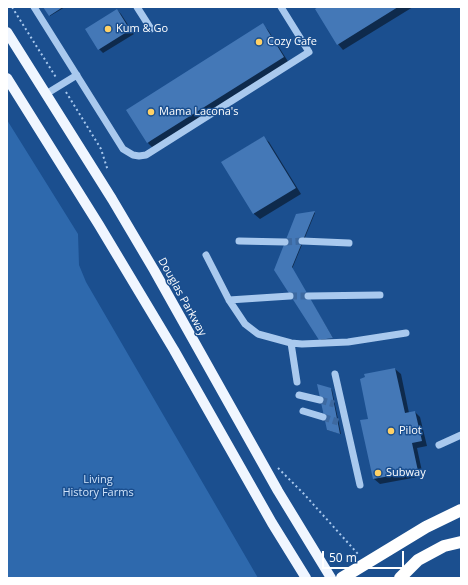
<!DOCTYPE html>
<html>
<head>
<meta charset="utf-8">
<style>
	body { margin:0 }
	#map { position:relative; width:468px; height:585px; overflow:hidden; background:#1b4f8f; font-family:"Open Sans",sans-serif }
	canvas { display:block }
	.frame { position:absolute; inset:0; border:8px solid #fff; pointer-events:none }
	.scale { position:absolute; left:322px; top:551px; width:82px; height:18px; box-sizing:border-box; border:2px solid #fff; border-top:0; padding-left:5px; font-size:12px; line-height:14px; white-space:nowrap; color:#fff; -webkit-text-stroke:3px #1b4f8f; paint-order:stroke }
</style>
</head>
<body>
<div id="map">
<canvas width="468" height="585"></canvas>
<div class="frame"></div>
<div class="scale">50 m</div>
</div>
<script>
const context = document.querySelector('canvas').getContext('2d');
context.lineJoin = 'round';
function fill(path, color) {
  context.fillStyle = color;
  context.fill(path, 'evenodd');
}
function shape(rows) {
  const path = new Path2D();
  for (const r of rows) {
    path.moveTo(r[0], r[1]);
    for (let i = 2; i < r.length; i += 2) path.lineTo(r[i], r[i + 1]);
  }
  return path;
}
function trace(path, color, width, dash) {
  context.strokeStyle = color;
  context.lineWidth = width;
  context.lineCap = dash ? 'butt' : 'round';
  context.setLineDash(dash || []);
  context.stroke(path);
}
function write(font, color, halo, rows, align = 'center') {
  context.font = font + ' "Open Sans",sans-serif';
  context.lineWidth = 3;
  context.setLineDash([]);
  context.textBaseline = 'middle';
  context.strokeStyle = halo;
  context.fillStyle = color;
  for (const [text, x, y, turn = 0] of rows) {
    context.save();
    context.translate(x, y);
    context.rotate((+turn || 0) * Math.PI / 180);
    context.textAlign = isNaN(turn) ? turn : align;
    if (halo) context.strokeText(text, 0, 0);
    context.fillText(text, 0, 0);
    context.restore();
  }
}
fill(shape([
	[7,120,78,234,79,265,86,282,258,578,7,578]
]), '#2e69ad');
fill(shape([
	[45,7,65,7,50,16],
	[320,7,413,7,343,50,338,44],
	[117,10,121,14,134,34,103,53,99,49],
	[263,25,268,30,289,63,153,148,148,143],
	[263,137,269,142,301,194,260,219,254,214,222,162],
	[314,212,315,213,292,269,333,338,321,340,275,270],
	[395,369,401,374,409,413,415,412,420,417,427,446,417,448,423,476,380,484,374,479,370,419],
	[331,389,332,390,341,434,327,430]
]), '#0007');
fill(shape([
	[43,7,63,7,49,16],
	[318,7,398,7,337,45,315,9],
	[117,9,130,30,98,50,85,29],
	[263,23,284,57,147,143,126,110],
	[264,136,296,188,253,214,221,162],
	[315,211,292,267,333,338,319,340,274,270,296,214],
	[395,368,405,413,415,411,422,441,412,443,418,471,373,479,360,420,368,419,360,379,365,377,364,374],
	[317,384,331,388,340,434,327,430]
]), '#4478b7');
trace(shape([
	[285,242,302,241],
	[290,296,308,296],
	[320,400,334,404],
	[323,417,338,422]
]), '#3d69a0', 7, [7, 3.5]);
trace(shape([
	[12,7,57,79],
	[66,92,101,149,108,171],
	[278,468,304,494,358,554]
]), '#a9c9ee', 2, [2, 3]);
trace(shape([
	[34,7,123,149,133,155,139,156,146,155,309,52,281,7],
	[137,7,151,29],
	[46,94,77,75],
	[239,241,285,242],
	[302,241,349,243],
	[206,255,229,300,245,324,258,334,291,343,302,344,348,342,406,333],
	[308,296,380,295],
	[229,300,290,296],
	[291,343,297,382],
	[335,374,360,485],
	[299,395,320,400],
	[303,411,323,417],
	[439,445,461,435]
]), '#a9c9ee', 7);
trace(shape([
	[7,32,112,199,154,270,278,491,331,578],
	[7,78,99,225,174,350,272,523,306,578]
]), '#f0f6ff', 10);
trace(shape([
	[342,578,426,527,461,510],
	[400,578,418,560,444,546,461,542]
]), '#fff', 12);
for (const [x, y, r, color] of [
	[108,29,4,"#ffd166"],
	[259,42,4,"#ffd166"],
	[151,112,4,"#ffd166"],
	[391,431,4,"#ffd166"],
	[378,473,4,"#ffd166"]
]) {
  const dot = new Path2D();
  dot.arc(x, y, r, 0, 2 * Math.PI);
  context.fillStyle = color;
  context.fill(dot);
  trace(dot, '#1b4f8f', 1.5);
}
write('11px', '#fff', '#1b4f8f', [
	["Kum & Go",116,29],
	["Cozy Cafe",267,42],
	["Mama Lacona's",159,112],
	["Pilot",399,431],
	["Subway",386,473]
], 'left');
write('11px', '#fff', '#1b4f8f', [
	["Douglas Parkway",182,297,61]
]);
write('11px', '#cfe3fa', '#1b4f8f', [
	["Living",98,480],
	["History Farms",98,493]
]);
</script>
</body>
</html>
